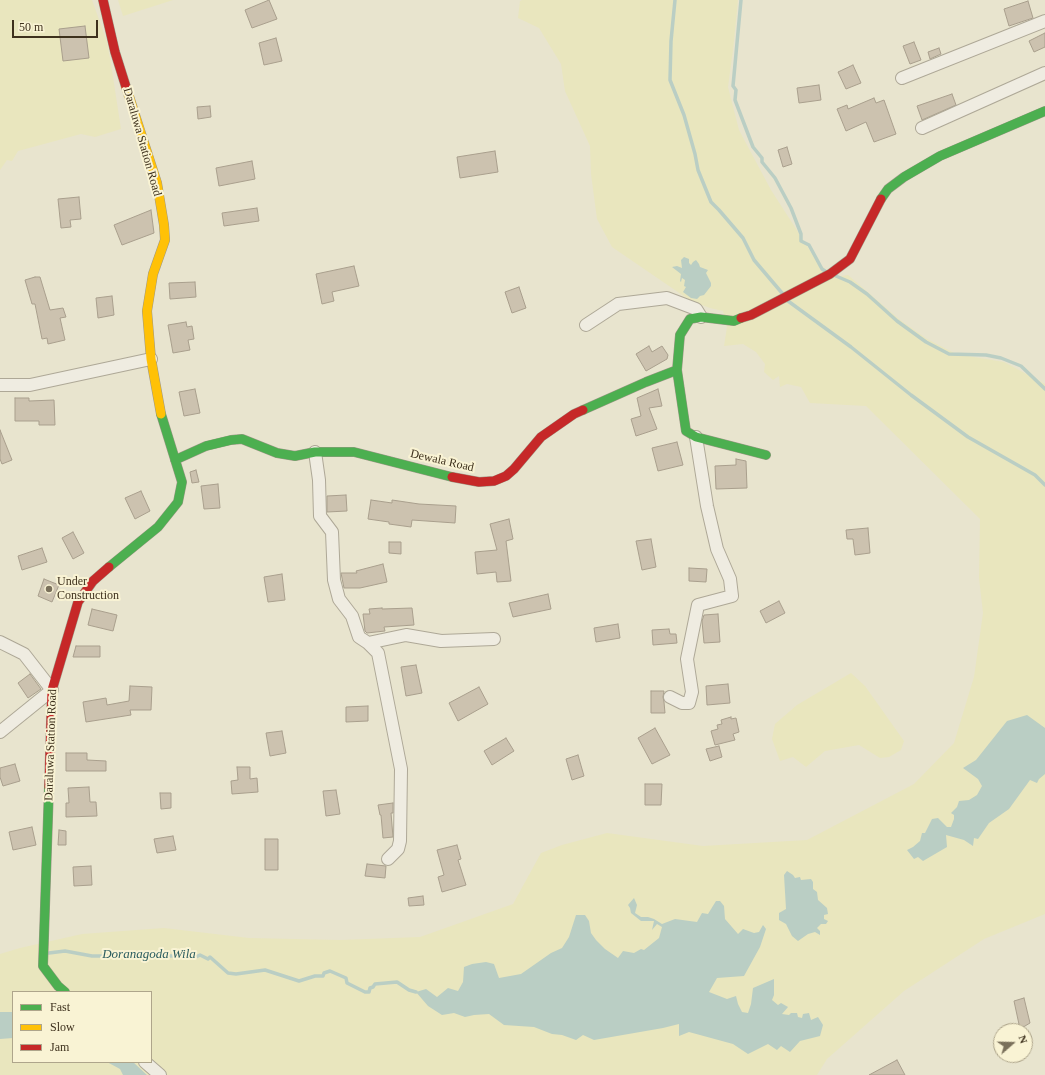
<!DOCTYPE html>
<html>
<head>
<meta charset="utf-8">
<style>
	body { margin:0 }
	#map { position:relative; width:1045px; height:1075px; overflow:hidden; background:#e8e4ce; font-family:"Times New Roman",serif }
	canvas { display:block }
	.legend { position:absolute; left:12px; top:991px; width:140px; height:72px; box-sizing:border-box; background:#f9f3d4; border:1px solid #aea58b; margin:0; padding:5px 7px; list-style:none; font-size:12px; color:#3e311d }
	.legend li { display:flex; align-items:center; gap:8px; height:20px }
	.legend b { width:20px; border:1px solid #aea58b }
	.north { position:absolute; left:993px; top:1023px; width:40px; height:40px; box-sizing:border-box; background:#f9f3d4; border:1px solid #aea58b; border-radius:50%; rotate:70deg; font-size:11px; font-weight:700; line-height:16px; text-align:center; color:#3e311d }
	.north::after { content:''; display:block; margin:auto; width:14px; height:18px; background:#7a705b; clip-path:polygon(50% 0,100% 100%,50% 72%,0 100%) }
	.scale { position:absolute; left:12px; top:20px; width:86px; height:18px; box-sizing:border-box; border:2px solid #3e311d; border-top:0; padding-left:5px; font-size:12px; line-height:14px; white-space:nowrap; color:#3e311d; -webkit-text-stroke:3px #f9f3d4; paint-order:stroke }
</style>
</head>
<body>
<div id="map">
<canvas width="1045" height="1075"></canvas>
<ul class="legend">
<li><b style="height:5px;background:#4caf50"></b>Fast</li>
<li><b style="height:5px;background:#ffc107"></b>Slow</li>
<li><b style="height:5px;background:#c62828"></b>Jam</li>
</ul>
<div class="north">N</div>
<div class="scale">50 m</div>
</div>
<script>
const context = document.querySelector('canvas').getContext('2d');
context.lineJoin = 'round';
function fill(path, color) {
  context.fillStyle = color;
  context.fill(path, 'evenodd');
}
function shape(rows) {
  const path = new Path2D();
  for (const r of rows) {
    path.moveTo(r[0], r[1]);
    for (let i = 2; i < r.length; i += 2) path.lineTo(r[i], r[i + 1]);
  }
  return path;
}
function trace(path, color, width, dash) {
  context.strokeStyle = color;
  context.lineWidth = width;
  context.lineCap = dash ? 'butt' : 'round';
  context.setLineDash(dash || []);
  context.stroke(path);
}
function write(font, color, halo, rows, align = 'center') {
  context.font = font + ' "Times New Roman",serif';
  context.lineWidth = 4;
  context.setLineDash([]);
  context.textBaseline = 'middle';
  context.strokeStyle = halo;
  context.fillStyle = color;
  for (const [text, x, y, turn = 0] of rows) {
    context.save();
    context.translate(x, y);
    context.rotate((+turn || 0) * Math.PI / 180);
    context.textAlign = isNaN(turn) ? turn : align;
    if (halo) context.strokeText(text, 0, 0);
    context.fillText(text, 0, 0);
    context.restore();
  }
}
fill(shape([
	[0,0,92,0,107,42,111,64,121,129,95,137,81,134,18,151,12,161,7,160,0,170],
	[118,0,173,0,123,16],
	[522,0,738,0,733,50,728,87,739,130,771,190,818,263,835,277,848,275,900,320,927,339,956,354,1004,362,1045,384,1045,914,984,939,904,991,827,1059,817,1075,0,1075,0,954,20,948,82,934,164,928,249,938,340,940,420,937,513,904,541,853,562,845,607,833,703,846,807,840,914,784,954,743,974,677,983,613,979,578,980,519,866,406,810,403,801,387,787,384,780,387,779,376,773,380,764,372,765,364,756,352,743,344,724,346,727,327,723,311,710,308,691,301,612,247,597,219,591,174,590,146,565,91,561,64,539,28,518,18,520,1],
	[13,992,151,992,151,1062,13,1062],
	[851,673,865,686,904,741,901,750,889,757,880,758,859,745,825,751,806,767,793,757,780,761,772,739,775,724,797,705]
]), '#e9e6be');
fill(shape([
	[684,257,689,259,689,263,691,265,693,262,696,260,699,264,700,267,708,270,706,273,711,283,711,286,704,295,700,296,697,299,691,298,683,292,686,287,684,286,685,280,682,278,681,282,680,281,681,274,672,267,677,266,682,268,681,260],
	[1027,715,1045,728,1045,774,1039,779,1037,783,1030,780,1009,809,989,823,978,839,974,838,973,846,964,840,946,835,947,847,923,861,918,857,914,859,907,850,913,847,920,841,922,833,925,833,932,819,938,818,947,827,951,827,954,819,954,815,951,813,957,807,959,801,969,800,977,795,982,786,978,779,963,768,976,760,1007,721],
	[787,871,793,875,795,878,800,877,801,880,811,879,813,882,813,889,817,892,818,900,827,908,828,914,824,915,824,919,828,921,826,924,821,924,817,928,820,931,820,935,815,932,808,934,798,941,792,936,786,924,779,920,779,913,786,909,784,875],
	[634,898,637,905,635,913,641,917,648,917,654,919,662,924,675,919,697,922,702,913,708,914,716,901,720,901,724,906,725,919,738,934,743,929,754,933,759,932,763,925,766,929,760,947,744,976,717,978,709,992,727,999,736,996,738,1004,742,1012,748,1013,751,1004,753,988,774,979,774,995,772,1000,778,1005,781,1003,788,1007,782,1014,789,1015,791,1013,797,1013,798,1017,802,1018,803,1014,809,1013,811,1020,818,1017,823,1025,820,1036,800,1041,790,1052,781,1046,777,1050,768,1044,748,1054,733,1044,689,1032,679,1036,679,1024,663,1028,594,1040,583,1035,576,1040,562,1035,552,1034,534,1027,504,1025,489,1014,474,1015,465,1017,454,1013,442,1015,428,1006,416,992,426,989,437,997,448,988,458,991,463,982,464,967,472,964,486,962,494,964,499,978,521,974,551,953,562,948,569,937,576,915,585,915,589,921,591,933,596,940,605,949,618,958,623,951,634,953,641,949,644,950,659,938,662,927,657,924,652,930,654,921,641,921,631,913,630,908,628,905],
	[0,1012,13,1012,13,1038,0,1039],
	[107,1062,133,1062,147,1075,123,1075,120,1069]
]), '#bacec4');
trace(shape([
	[675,0,671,41,670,80,684,115,695,154,698,170,711,202,719,210,743,238,754,260,782,293],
	[741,0,733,86,736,90,735,100,753,147,762,158,762,162,775,178,791,208,801,234,801,241,809,245,822,269,825,271],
	[836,276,850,282,867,294,897,321,926,342,949,354,986,355,1001,358,1021,366,1045,389],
	[788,301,851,347,911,395,968,437,1035,475,1045,485],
	[49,953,65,951,92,956,108,956,126,955,171,956,193,955,196,957,200,955,208,959,210,957,228,973,236,974,265,970,299,981,315,976,323,976,324,973,330,971,346,978,347,983,365,992,369,992,370,988,373,987,375,984,397,982,409,990,416,992]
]), '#bacec4', 3.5);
const building = shape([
	[269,0,277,19,252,28,245,10,269,0],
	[1028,1,1033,18,1009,26,1004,9,1028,1],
	[85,26,89,58,63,61,59,29,85,26],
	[1045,33,1045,47,1034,52,1029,41,1045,33],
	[276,38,282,61,264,65,259,43,276,38],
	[914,42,921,60,910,64,903,46,914,42],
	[939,48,941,54,930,59,928,52,939,48],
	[853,65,861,83,846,89,838,72,853,65],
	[819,85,821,100,799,103,797,88,819,85],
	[952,94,956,105,922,120,917,106,952,94],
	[874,98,876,103,884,100,896,134,874,142,866,122,846,131,837,109,847,105,848,109,874,98],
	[210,106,211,117,198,119,197,107,210,106],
	[787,147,792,164,783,167,778,150,787,147],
	[495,151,498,172,460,178,457,157,495,151],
	[252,161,255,179,219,186,216,168,252,161],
	[79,197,81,219,70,220,71,227,61,228,58,199,79,197],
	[257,208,259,221,224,226,222,213,257,208],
	[151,210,154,233,122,245,114,225,151,210],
	[354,266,359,286,332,292,334,301,322,304,316,274,354,266],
	[35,277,40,277,50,310,63,308,66,317,60,318,65,340,48,344,47,338,42,339,35,304,32,304,25,280,35,277],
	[195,282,196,297,170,299,169,283,195,282],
	[519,287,526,308,512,313,505,292,519,287],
	[112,296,114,315,98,318,96,298,112,296],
	[186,322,187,327,192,326,194,339,188,340,190,350,173,353,168,325,186,322],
	[649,346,652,352,662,346,668,355,667,359,646,371,636,354,649,346],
	[195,389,200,413,184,416,179,392,195,389],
	[658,389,662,406,649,408,657,429,636,436,631,419,641,416,637,398,658,389],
	[15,398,29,398,29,401,54,400,55,425,39,425,39,421,15,421,15,398],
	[0,430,12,460,2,464,0,459,0,430],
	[677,442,683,465,658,471,652,448,677,442],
	[736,459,746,461,747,488,716,489,715,466,736,465,736,459],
	[196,470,199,482,192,483,190,472,196,470],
	[218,484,220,508,204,509,201,486,218,484],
	[141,491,150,511,135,519,125,498,141,491],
	[346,495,347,511,327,512,327,496,346,495],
	[371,500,392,503,392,500,419,504,456,506,455,523,412,520,411,527,389,524,389,522,368,519,371,500],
	[509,519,513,539,506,541,511,581,497,582,496,572,477,574,475,552,497,550,490,524,509,519],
	[868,528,870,553,855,555,853,539,847,539,846,530,868,528],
	[73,532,84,553,73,559,62,538,73,532],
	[651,539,656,567,642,570,636,541,651,539],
	[389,542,401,542,401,554,389,553,389,542],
	[42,548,47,562,22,570,18,556,42,548],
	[383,564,387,582,360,588,344,588,341,573,357,573,356,571,383,564],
	[689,568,707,569,706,582,689,581,689,568],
	[282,574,285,600,268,602,264,577,282,574],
	[44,579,59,585,52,602,38,596,44,579],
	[548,594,551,609,513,617,509,603,548,594],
	[779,601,785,613,766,623,760,611,779,601],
	[382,608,382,609,412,608,414,625,384,627,385,631,367,633,365,631,363,614,370,614,369,609,382,608],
	[92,609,117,615,113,631,88,625,92,609],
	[718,614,720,642,704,643,702,621,704,615,718,614],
	[618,624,620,638,596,642,594,628,618,624],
	[669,629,670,634,676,634,677,643,653,645,652,630,669,629],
	[76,646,100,646,100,657,73,657,76,646],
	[416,665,422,693,406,696,401,667,416,665],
	[30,674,41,689,28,698,18,683,30,674],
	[728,684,730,703,707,705,706,686,728,684],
	[130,686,152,687,151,710,130,710,131,715,86,722,83,702,106,698,107,705,129,701,130,686],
	[479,687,488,704,458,721,449,703,479,687],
	[651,691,664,691,663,697,664,702,665,713,651,713,651,691],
	[368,706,368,721,346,722,346,707,368,706],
	[731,717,731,719,736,718,739,732,733,734,735,740,715,745,711,731,718,729,717,725,722,724,721,720,731,717],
	[655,728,670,755,652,764,638,738,655,728],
	[282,731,286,753,270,756,266,733,282,731],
	[506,738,514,751,492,765,484,751,506,738],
	[719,746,722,757,710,761,706,749,719,746],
	[66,753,87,753,87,760,106,761,106,771,66,771,66,753],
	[578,755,584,776,572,780,566,759,578,755],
	[15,764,20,781,3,786,0,777,0,768,15,764],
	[237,767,250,767,250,779,257,778,258,792,232,794,231,781,238,780,237,767],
	[645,784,662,784,661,805,645,805,645,784],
	[89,787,90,802,96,802,97,816,66,817,66,803,69,803,68,788,89,787],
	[336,790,340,814,326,816,323,791,336,790],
	[160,793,171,793,171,808,161,809,160,793],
	[393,803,393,813,391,813,393,837,383,838,381,815,380,815,378,805,393,803],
	[32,827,36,845,13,850,9,832,32,827],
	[59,830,66,831,66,845,58,845,59,830],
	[173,836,176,850,157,853,154,839,173,836],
	[265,839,278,839,278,870,265,870,265,839],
	[457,845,461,859,458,860,466,885,442,892,438,877,444,875,437,850,457,845],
	[367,864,386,866,385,878,365,876,367,864],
	[91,866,92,885,74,886,73,867,91,866],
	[423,896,424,905,409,906,408,898,423,896],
	[1024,998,1030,1023,1020,1029,1014,1001,1024,998],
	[897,1060,905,1075,869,1075,897,1060]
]);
fill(building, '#ccc2af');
trace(building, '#a99f8d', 1);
const street = shape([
	[902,78,1045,21],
	[922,128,1045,73],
	[586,325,618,304,667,298,696,309,701,317],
	[0,385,30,385,151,359],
	[315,452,319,480,320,516,332,532,334,580,339,599,352,616,359,637,368,643,378,653,401,769,400,841,398,849,388,859],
	[0,642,24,654,52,690,0,732],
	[368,643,406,635,441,641,494,639],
	[670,697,682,703,689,703,692,692,687,659,698,605,732,596,730,579,717,549,707,506,696,437],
	[145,1062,160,1075]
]);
const fast = shape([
	[881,199,888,189,904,177,940,156,1045,111],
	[741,318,734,321,701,317,690,319,680,335,677,370,686,431,696,437,766,455],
	[583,410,646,382,677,370],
	[175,460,206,446,231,440,242,439,277,453,295,456,315,452,354,452,452,477],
	[109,567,158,527,178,502,182,482,161,414],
	[49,787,43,966,58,986,65,992]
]);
const slow = shape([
	[126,87,157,183,164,225,165,240,153,274,147,311,151,359,161,414]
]);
const jam = shape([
	[103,0,115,52,126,87],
	[741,318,751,315,830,274,850,259,881,199],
	[452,477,479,482,494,481,506,476,514,469,541,437,574,414,583,410],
	[49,787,52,690,78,602,93,581,109,567]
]);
trace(street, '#aea897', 14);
trace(fast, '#9d9787', 10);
trace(slow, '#9d9787', 10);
trace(jam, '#9d9787', 10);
trace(street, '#efece1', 12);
trace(fast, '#4caf50', 9);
trace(slow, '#ffc107', 9);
trace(jam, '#c62828', 9);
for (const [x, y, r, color] of [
	[49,589,4,"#7a705b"]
]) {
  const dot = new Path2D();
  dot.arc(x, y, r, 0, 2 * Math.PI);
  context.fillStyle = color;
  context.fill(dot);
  trace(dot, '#f9f3d4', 1.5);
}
write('12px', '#3e311d', '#f9f3d4', [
	["Daraluwa Station Road",142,142,74],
	["Dewala Road",442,461,13],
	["Daraluwa Station Road",51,745,-88]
]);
write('12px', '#3e311d', '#f9f3d4', [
	["Under",57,582],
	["Construction",57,596]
], 'left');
write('italic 13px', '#2b5c5f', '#f9f3d4', [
	["Doranagoda Wila",149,955]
]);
</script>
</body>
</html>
